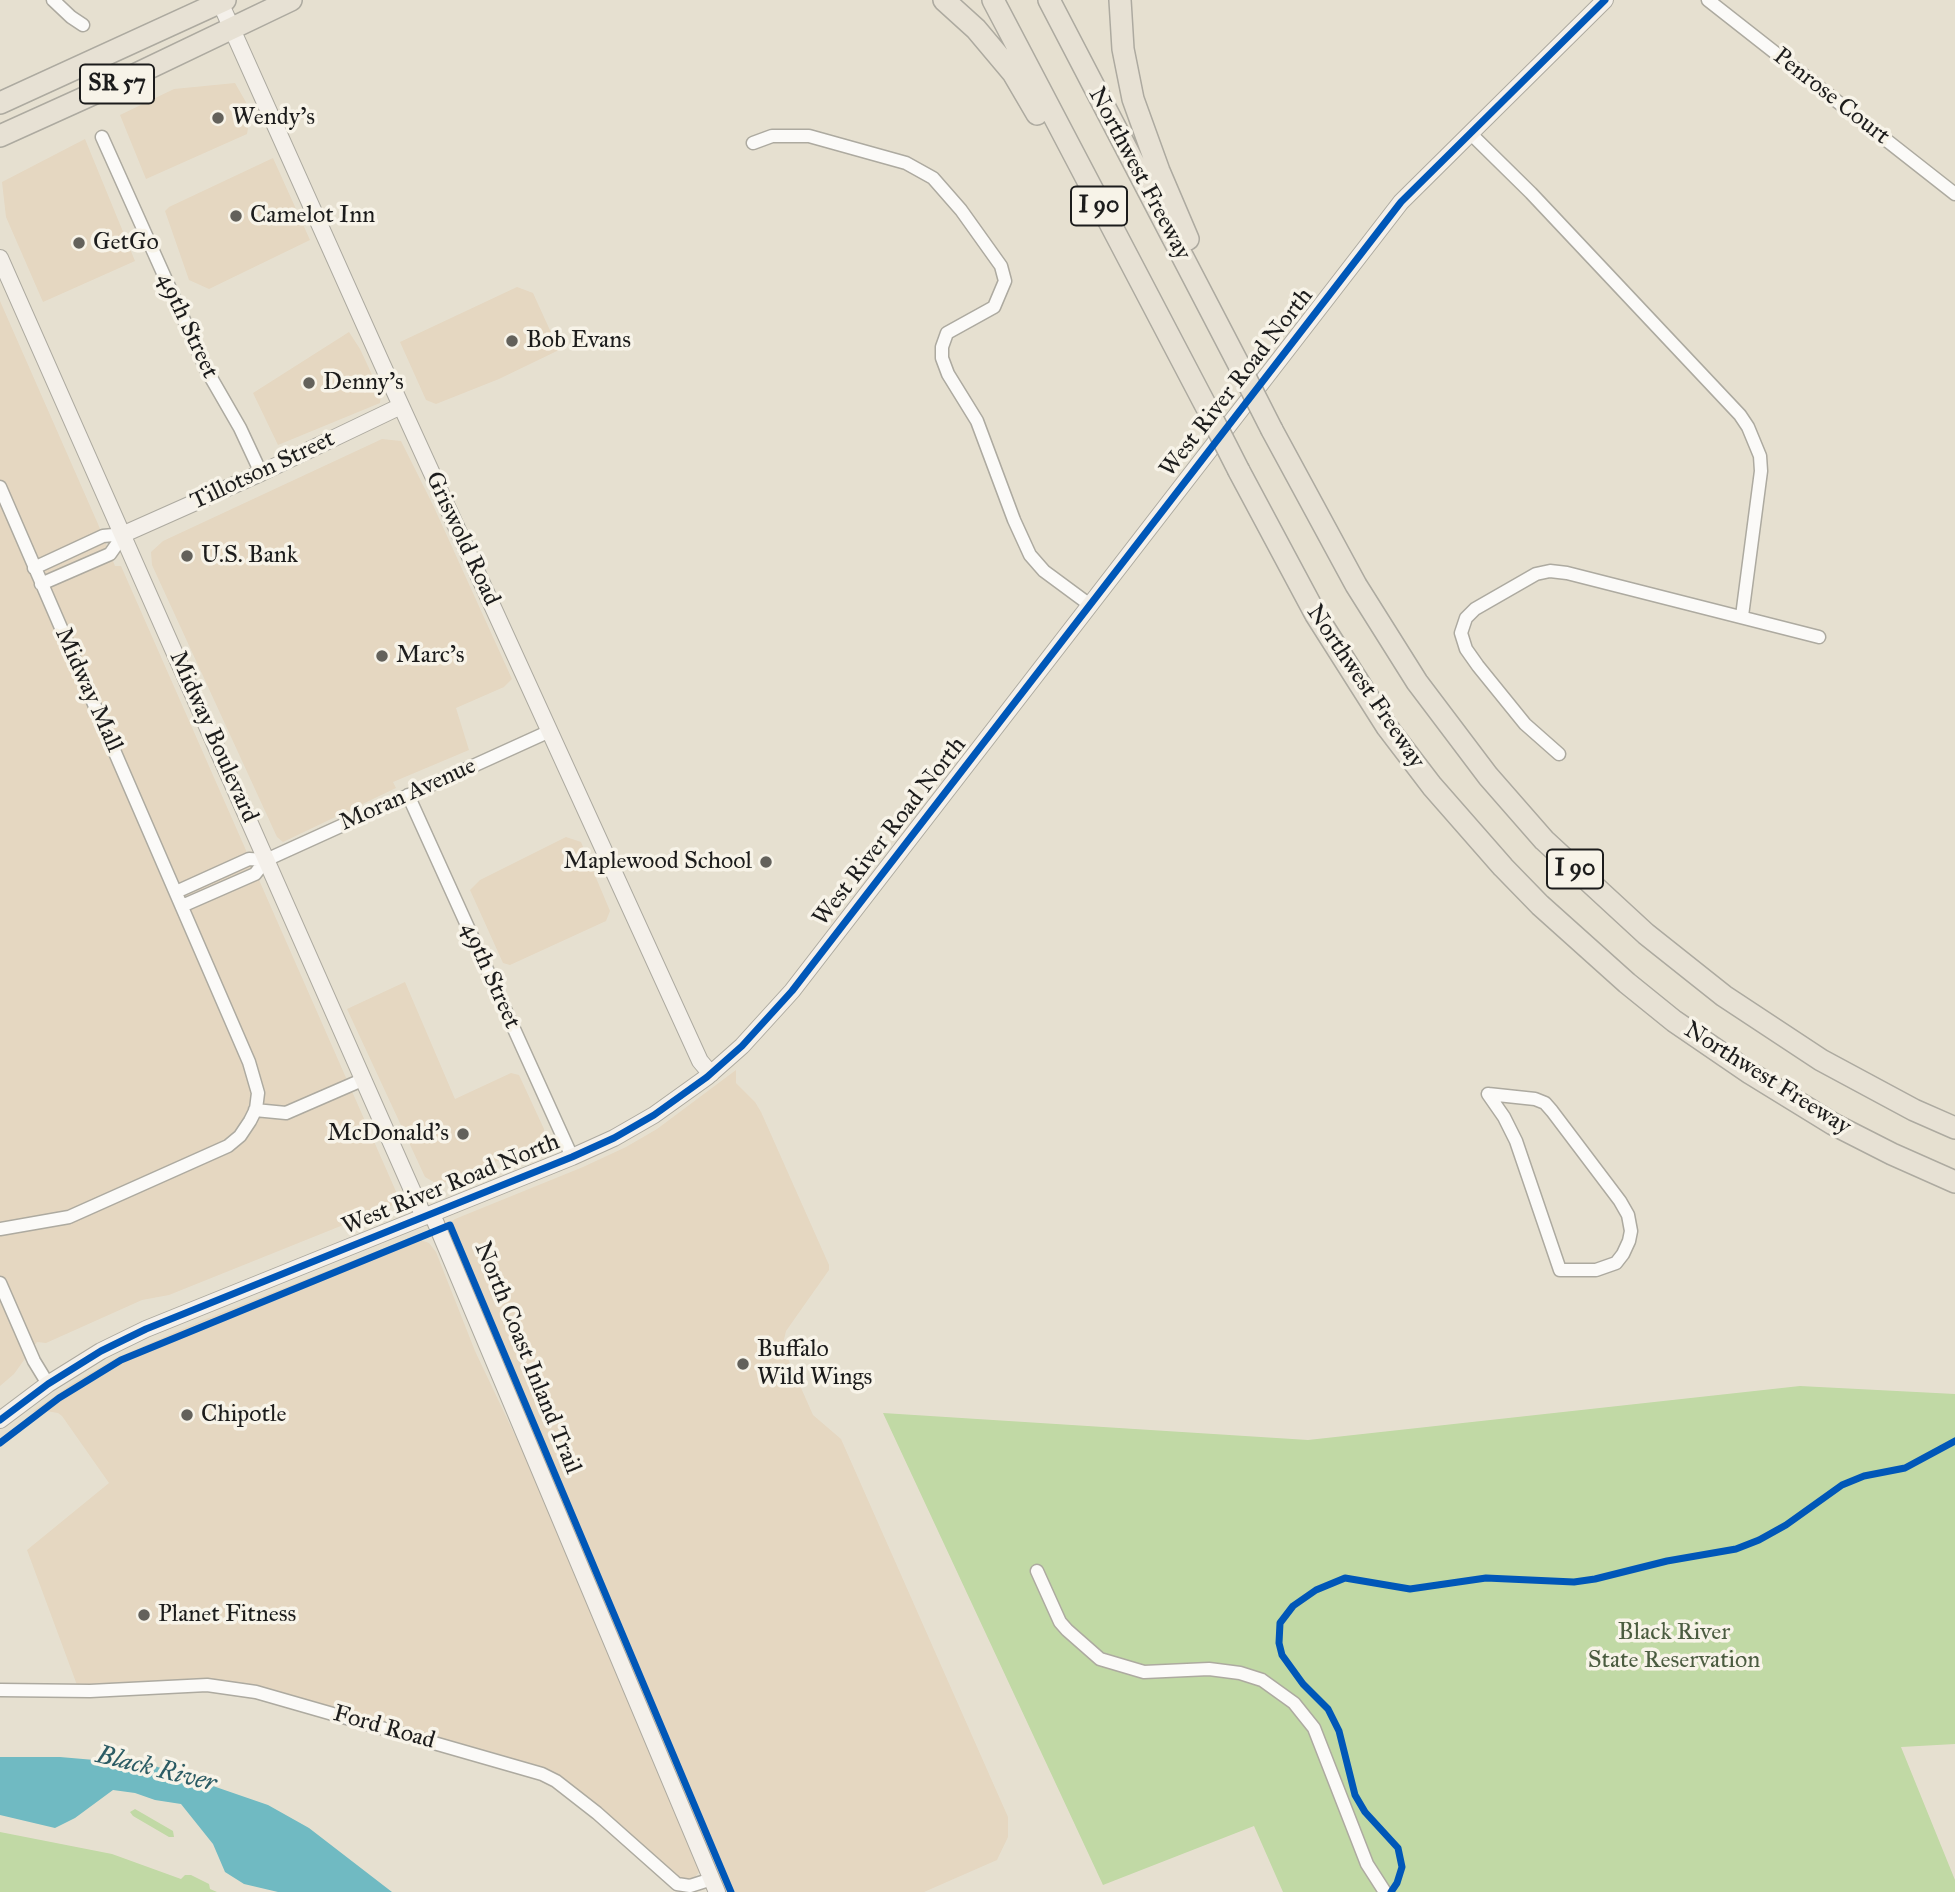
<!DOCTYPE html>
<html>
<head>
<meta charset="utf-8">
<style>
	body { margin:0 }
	canvas { display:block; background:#e6e0d0 }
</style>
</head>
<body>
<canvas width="1955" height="1892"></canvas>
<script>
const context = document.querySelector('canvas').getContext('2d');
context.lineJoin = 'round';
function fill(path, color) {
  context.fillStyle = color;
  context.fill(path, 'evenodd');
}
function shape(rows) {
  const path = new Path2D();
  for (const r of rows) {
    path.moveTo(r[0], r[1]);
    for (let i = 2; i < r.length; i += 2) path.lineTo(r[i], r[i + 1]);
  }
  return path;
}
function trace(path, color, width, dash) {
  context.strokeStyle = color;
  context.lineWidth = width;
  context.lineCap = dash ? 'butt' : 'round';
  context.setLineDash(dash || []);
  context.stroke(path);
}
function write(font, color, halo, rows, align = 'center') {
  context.font = font + ' "IM FELL Great Primer",serif';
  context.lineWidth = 7;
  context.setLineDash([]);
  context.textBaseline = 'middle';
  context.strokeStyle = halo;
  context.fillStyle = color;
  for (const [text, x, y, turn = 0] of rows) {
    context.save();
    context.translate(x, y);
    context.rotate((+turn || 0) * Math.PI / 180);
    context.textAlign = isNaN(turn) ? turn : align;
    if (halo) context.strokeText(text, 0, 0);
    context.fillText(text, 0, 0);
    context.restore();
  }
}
fill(shape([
	[235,83,251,111,247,134,146,179,120,115,174,89],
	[85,139,135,261,43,302,6,217,2,182],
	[273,158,310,240,209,289,189,280,165,211,169,207],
	[517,287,533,293,559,350,499,379,436,404,426,400,400,342],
	[0,301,98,524,115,566,121,566,398,1196,393,1205,169,1295,142,1300,46,1343,37,1342,14,1374,0,1386],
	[349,332,360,349,381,394,380,403,278,445,253,393],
	[382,439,401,441,433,505,512,679,504,687,456,708,469,750,393,782,396,788,283,842,277,837,152,565,151,552,163,541],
	[566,837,581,842,610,911,606,921,510,965,503,963,470,890,480,880],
	[405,982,455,1099,511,1073,519,1075,544,1129,543,1142,439,1185,425,1177,347,1009],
	[736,1070,736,1083,755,1102,761,1112,829,1265,829,1270,786,1331,783,1344,786,1354,813,1415,841,1439,1008,1817,1008,1837,997,1860,924,1892,723,1892,493,1346,481,1307,447,1225,455,1219,583,1167,626,1147,657,1129],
	[412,1237,429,1243,436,1252,475,1351,549,1507,700,1871,694,1878,688,1880,680,1877,577,1790,273,1691,244,1683,197,1678,123,1684,77,1685,27,1550,109,1483,62,1416,58,1413,40,1410,32,1412,72,1384,114,1359,201,1321]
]), '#e5d7c1');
fill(shape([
	[1800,1386,1955,1394,1955,1744,1901,1747,1955,1880,1955,1892,1283,1892,1254,1826,1103,1885,883,1413,1308,1440],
	[135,1809,173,1831,174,1837,169,1837,133,1816,130,1812],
	[0,1832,112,1854,181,1879,185,1875,191,1875,209,1884,210,1889,217,1892,0,1892]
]), '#c1d9a5');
fill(shape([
	[0,1757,60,1757,152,1765,268,1805,309,1828,392,1892,278,1892,244,1884,225,1872,213,1844,181,1804,155,1800,135,1793,113,1790,75,1818,55,1828,0,1815]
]), '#70bac2');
const street = shape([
	[53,0,71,17,83,25],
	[1708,0,1955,194],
	[1470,133,1531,193,1740,415,1748,427,1760,456,1761,471,1742,616],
	[102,137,206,369,240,428,261,473],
	[753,143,772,136,809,136,906,163,933,178,961,210,1001,266,1005,281,994,307,947,333,942,347,942,358,948,374,977,421,1014,520,1030,555,1044,571,1090,605],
	[0,487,249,1062,258,1093,256,1109,250,1121,240,1136,228,1146,69,1217,0,1229],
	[34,568,103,536,124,534],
	[41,584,110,554,124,534],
	[1559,754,1525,724,1478,666,1466,649,1461,633,1466,618,1475,609,1536,574,1550,571,1567,573,1819,637],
	[408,795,572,1157],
	[176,892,249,859,266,860,550,731],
	[182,906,255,874,266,860],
	[1488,1094,1535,1099,1545,1103,1552,1111,1620,1201,1628,1215,1631,1231,1629,1241,1623,1254,1616,1263,1596,1270,1560,1270,1516,1141,1504,1117,1488,1094],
	[255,1110,286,1113,362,1080],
	[0,1283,34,1361,48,1384],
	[1037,1571,1060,1622,1067,1630,1100,1659,1144,1672,1209,1669,1240,1673,1262,1680,1294,1703,1314,1728,1367,1864,1385,1892],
	[0,1690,90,1691,207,1685,256,1692,542,1774,556,1781,597,1813,677,1884,690,1886,712,1879]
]);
const secondary = shape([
	[219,0,382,364,700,1061,711,1074],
	[0,258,424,1217],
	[124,534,261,473,401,406],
	[432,1214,717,1892],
	[0,1420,48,1384,101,1351,146,1329,572,1157,614,1138,654,1115,707,1077,742,1046,792,991,1401,202,1605,0]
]);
const highway = shape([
	[944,0,976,29,1013,73,1037,114],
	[993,0,1208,410],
	[1049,0,1239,365],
	[1120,0,1123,49,1133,99,1159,171,1188,239],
	[0,103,225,0],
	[0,136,126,79,291,0],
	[1272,430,1356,585,1417,682,1488,776,1544,840,1646,934,1724,996,1821,1060,1914,1110,1955,1128],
	[1239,471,1316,615,1387,727,1432,786,1503,867,1540,905,1627,983,1674,1021,1750,1073,1833,1124,1892,1154,1955,1182]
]);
trace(street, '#adaaa0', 15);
trace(secondary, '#adaaa0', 18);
trace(highway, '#adaaa0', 24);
trace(street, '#fbfaf8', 12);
trace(secondary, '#f4f0ea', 16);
trace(highway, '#e7e1d4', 21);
const highwayBridge = shape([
	[1239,365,1272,430],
	[1208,410,1239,471]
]);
trace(highwayBridge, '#adaaa0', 24, []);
trace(highwayBridge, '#e7e1d4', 21);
trace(shape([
	[0,1420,48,1384,101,1351,146,1329,572,1157,614,1138,654,1115,707,1077,742,1046,792,991,1401,202,1605,0],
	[0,1443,59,1398,121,1360,450,1225,731,1892],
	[1391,1892,1397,1883,1402,1867,1398,1848,1365,1812,1355,1795,1339,1731,1328,1709,1303,1684,1282,1655,1279,1643,1280,1623,1293,1606,1316,1590,1345,1578,1410,1589,1486,1578,1574,1582,1595,1579,1667,1561,1736,1549,1759,1540,1786,1525,1842,1485,1864,1476,1905,1468,1955,1441]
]), '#0057b8', 7);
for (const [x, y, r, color] of [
	[218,118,7,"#63615b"],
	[236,216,7,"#63615b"],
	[79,243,7,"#63615b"],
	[512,341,7,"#63615b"],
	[309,383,7,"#63615b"],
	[187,556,7,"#63615b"],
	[382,656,7,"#63615b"],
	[766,862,7,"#63615b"],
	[463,1134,7,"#63615b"],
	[743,1364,7,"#63615b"],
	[187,1415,7,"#63615b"],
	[144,1615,7,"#63615b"]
]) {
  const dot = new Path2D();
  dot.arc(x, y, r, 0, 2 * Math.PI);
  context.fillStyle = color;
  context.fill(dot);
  trace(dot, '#f7f3e8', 2.5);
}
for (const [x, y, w] of [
	[117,84,74],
	[1099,206,56],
	[1575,869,56]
]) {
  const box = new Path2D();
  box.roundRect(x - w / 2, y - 19.5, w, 39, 5);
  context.fillStyle = '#f7f3e8';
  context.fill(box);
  trace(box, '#1c1c1c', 2);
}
write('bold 23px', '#1c1c1c', null, [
	["SR 57",117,84],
	["I 90",1099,206],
	["I 90",1575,869]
]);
write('24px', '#1c1c1c', '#f7f3e8', [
	["Penrose Court",1831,97,38],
	["Northwest Freeway",1139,174,62],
	["49th Street",187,326,65],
	["West River Road North",1237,383,-52],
	["Tillotson Street",263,471,-25],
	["Griswold Road",462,539,65],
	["Northwest Freeway",1365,687,56],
	["Midway Mall",88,690,66],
	["Midway Boulevard",213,737,66],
	["Moran Avenue",408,795,-24],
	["West River Road North",890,832,-52],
	["49th Street",490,976,66],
	["Northwest Freeway",1767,1079,32],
	["West River Road North",451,1185,-22],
	["North Coast Inland Trail",527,1358,68],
	["Ford Road",384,1728,16]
]);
write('24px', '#1c1c1c', '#f7f3e8', [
	["Wendy's",232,118],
	["Camelot Inn",250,216],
	["GetGo",93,243],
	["Bob Evans",526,341],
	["Denny's",323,383],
	["U.S. Bank",201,556],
	["Marc's",396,656],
	["Maplewood School",752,862,"right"],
	["McDonald's",449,1134,"right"],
	["Buffalo",757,1350],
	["Wild Wings",757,1378],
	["Chipotle",201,1415],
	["Planet Fitness",158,1615]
], 'left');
write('24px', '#4b5c40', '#f7f3e8', [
	["Black River",1674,1633],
	["State Reservation",1674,1661]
]);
write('italic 26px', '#2b5b64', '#f7f3e8', [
	["Black River",156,1770,14]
]);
</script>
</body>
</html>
